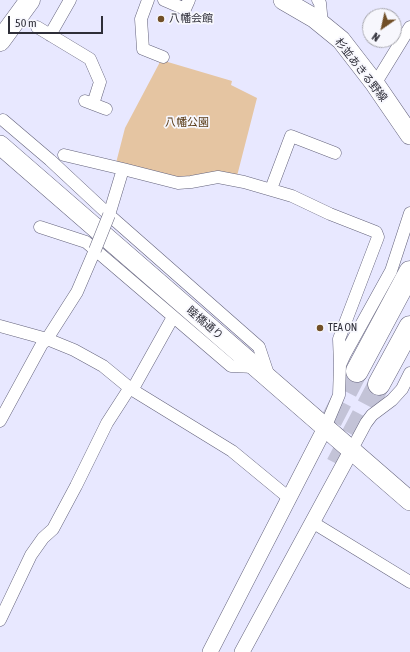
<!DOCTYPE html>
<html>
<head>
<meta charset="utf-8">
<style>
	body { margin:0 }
	#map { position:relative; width:410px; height:652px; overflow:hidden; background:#e8e8ff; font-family:"Asap Condensed",sans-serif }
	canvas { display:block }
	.north { position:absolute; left:362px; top:8px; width:40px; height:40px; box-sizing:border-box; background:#f7f7fd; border:1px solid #a7a7ae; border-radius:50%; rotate:214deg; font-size:11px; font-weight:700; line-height:16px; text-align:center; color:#2e2e38 }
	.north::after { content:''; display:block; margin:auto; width:14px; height:18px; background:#714f27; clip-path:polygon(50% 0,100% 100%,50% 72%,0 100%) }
	.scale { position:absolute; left:8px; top:16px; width:95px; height:18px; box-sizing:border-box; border:2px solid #2e2e38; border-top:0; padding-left:5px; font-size:12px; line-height:14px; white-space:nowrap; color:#2e2e38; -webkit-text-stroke:3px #f7f7fd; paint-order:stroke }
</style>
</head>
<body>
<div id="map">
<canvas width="410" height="652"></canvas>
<div class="north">N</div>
<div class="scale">50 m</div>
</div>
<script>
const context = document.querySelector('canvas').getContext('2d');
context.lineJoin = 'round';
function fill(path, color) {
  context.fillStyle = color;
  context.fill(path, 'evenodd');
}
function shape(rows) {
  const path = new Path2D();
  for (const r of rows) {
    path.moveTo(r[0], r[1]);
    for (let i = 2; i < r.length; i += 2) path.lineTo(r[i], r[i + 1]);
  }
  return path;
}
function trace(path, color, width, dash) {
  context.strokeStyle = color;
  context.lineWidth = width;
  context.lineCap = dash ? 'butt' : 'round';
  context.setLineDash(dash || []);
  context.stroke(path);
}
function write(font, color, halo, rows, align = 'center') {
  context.font = font + ' "Asap Condensed","Noto Sans JP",sans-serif';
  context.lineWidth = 3.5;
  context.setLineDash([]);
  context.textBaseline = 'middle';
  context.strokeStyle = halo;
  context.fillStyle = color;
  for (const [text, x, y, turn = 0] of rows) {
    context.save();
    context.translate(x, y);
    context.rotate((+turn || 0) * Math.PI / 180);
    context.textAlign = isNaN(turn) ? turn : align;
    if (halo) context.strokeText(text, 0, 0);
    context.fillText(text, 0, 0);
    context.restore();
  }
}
fill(shape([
	[161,60,232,81,231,85,257,98,237,176,214,173,177,178,116,163,125,128]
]), '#e5c5a2');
trace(shape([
	[331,421,357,371],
	[337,464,379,384]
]), '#c3c3d7', 22, [22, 11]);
const minor = shape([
	[148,0,141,19,143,49,163,57],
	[164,0,185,9,189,0],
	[318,0,320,3,322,24],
	[37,27,90,59,100,82,93,104],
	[50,35,70,0],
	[375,84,410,27],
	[85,101,106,109],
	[3,120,50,160,109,215,259,347,269,377],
	[64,155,123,169],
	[271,189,291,136,335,153],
	[109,215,123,169,178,183,191,182,218,177,244,182,292,196,330,214,376,232,378,237,339,339,340,365],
	[40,227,86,242,231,366,256,367],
	[0,326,47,339,74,350,103,366,131,389,232,451,289,498],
	[0,421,42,344,47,339,77,292,95,250],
	[325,428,339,395,340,365,345,354,391,271,410,213],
	[351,451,366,423,372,415,392,400,402,389,410,373],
	[312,522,410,582],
	[0,620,31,555,43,538,53,529,76,486,107,423,127,392,135,385,173,317]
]);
const tertiary = shape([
	[210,652,325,428],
	[242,652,351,451]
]);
const primary = shape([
	[283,0,314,18,341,40,375,84,410,135],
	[0,145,410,501]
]);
const trunk = shape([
	[0,41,30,0]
]);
const motorway = shape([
	[357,371,410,272],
	[379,384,410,327]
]);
trace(minor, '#64637c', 13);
trace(tertiary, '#64637c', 16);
trace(primary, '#64637c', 20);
trace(trunk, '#64637c', 21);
trace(motorway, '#64637c', 23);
trace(minor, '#fff', 12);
trace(tertiary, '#fff', 15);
trace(primary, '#fff', 19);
trace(trunk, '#fff', 20);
trace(motorway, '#fff', 22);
const minorBridge = shape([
	[95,250,109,215]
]);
trace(minorBridge, '#64637c', 13, []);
trace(minorBridge, '#fff', 12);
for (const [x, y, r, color] of [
	[161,19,4,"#714f27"],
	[320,328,4,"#714f27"]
]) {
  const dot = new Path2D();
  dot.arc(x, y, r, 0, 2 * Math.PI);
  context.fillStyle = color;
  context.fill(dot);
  trace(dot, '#f7f7fd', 1.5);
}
write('11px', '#2e2e38', '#f7f7fd', [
	["八幡会館",169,19],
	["TEA ON",328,328]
], 'left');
write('11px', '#2e2e38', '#f7f7fd', [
	["杉並あきる野線",361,70,52],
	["睦橋通り",205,323,41]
]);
write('11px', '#593b17', '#f7f7fd', [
	["八幡公園",187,123]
]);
</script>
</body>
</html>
